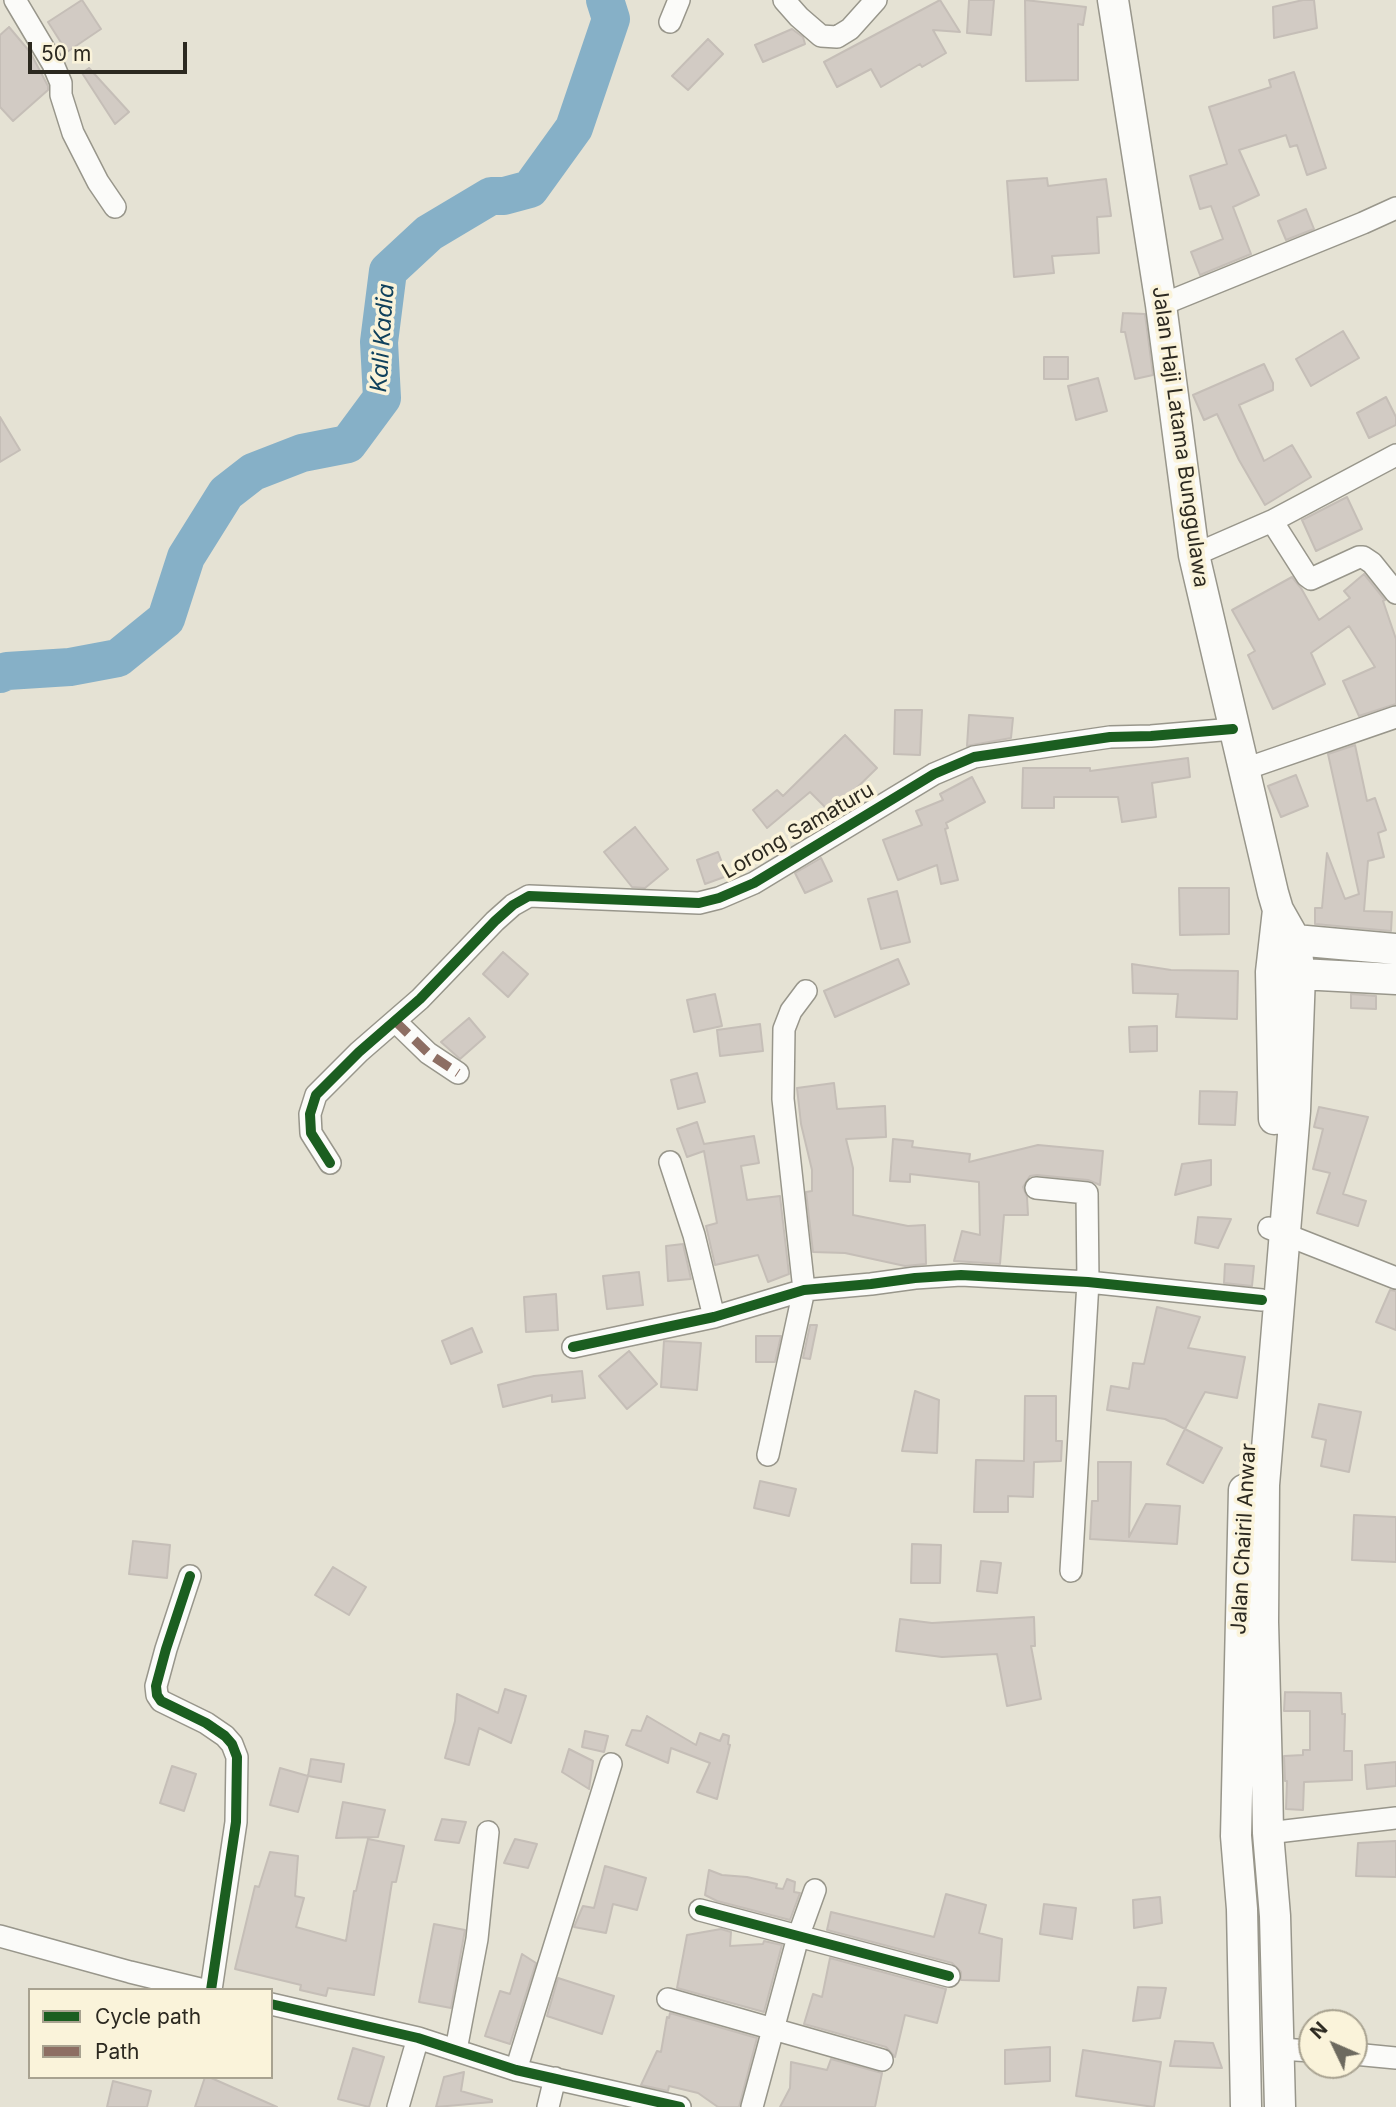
<!DOCTYPE html>
<html>
<head>
<meta charset="utf-8">
<style>
	body { margin:0 }
	#map { position:relative; width:1396px; height:2107px; overflow:hidden; background:#e5e2d4; font-family:Inter,sans-serif }
	canvas { display:block }
	.legend { position:absolute; left:28px; top:1988px; width:245px; height:91px; box-sizing:border-box; background:#faf3da; border:2px solid #a8a290; margin:0; padding:9px 12px; list-style:none; font-size:21px; color:#2c2920 }
	.legend li { display:flex; align-items:center; gap:14px; height:35px }
	.legend b { width:35px; border:2px solid #a8a290 }
	.north { position:absolute; left:1298px; top:2009px; width:70px; height:70px; box-sizing:border-box; background:#faf3da; border:2px solid #a8a290; border-radius:50%; rotate:314deg; font-size:19px; font-weight:700; line-height:28px; text-align:center; color:#2c2920 }
	.north::after { content:''; display:block; margin:auto; width:24px; height:32px; background:#6d6a5f; clip-path:polygon(50% 0,100% 100%,50% 72%,0 100%) }
	.scale { position:absolute; left:28px; top:42px; width:159px; height:32px; box-sizing:border-box; border:4px solid #2c2920; border-top:0; padding-left:9px; font-size:21px; line-height:24px; white-space:nowrap; color:#2c2920; -webkit-text-stroke:5px #faf3da; paint-order:stroke }
</style>
</head>
<body>
<div id="map">
<canvas width="1396" height="2107"></canvas>
<ul class="legend">
<li><b style="height:9px;background:#1b5e20"></b>Cycle path</li>
<li><b style="height:9px;background:#8d6e63"></b>Path</li>
</ul>
<div class="north">N</div>
<div class="scale">50 m</div>
</div>
<script>
const context = document.querySelector('canvas').getContext('2d');
context.lineJoin = 'round';
function shape(rows) {
  const path = new Path2D();
  for (const r of rows) {
    path.moveTo(r[0], r[1]);
    for (let i = 2; i < r.length; i += 2) path.lineTo(r[i], r[i + 1]);
  }
  return path;
}
function trace(path, color, width, dash) {
  context.strokeStyle = color;
  context.lineWidth = width;
  context.lineCap = dash ? 'butt' : 'round';
  context.setLineDash(dash || []);
  context.stroke(path);
}
function fill(path, color) {
  context.fillStyle = color;
  context.fill(path, 'evenodd');
}
function write(font, color, halo, rows, align = 'center') {
  context.font = font + ' Inter,sans-serif';
  context.lineWidth = 7;
  context.setLineDash([]);
  context.textBaseline = 'middle';
  context.strokeStyle = halo;
  context.fillStyle = color;
  for (const [text, x, y, turn = 0] of rows) {
    context.save();
    context.translate(x, y);
    context.rotate((+turn || 0) * Math.PI / 180);
    context.textAlign = isNaN(turn) ? turn : align;
    if (halo) context.strokeText(text, 0, 0);
    context.fillText(text, 0, 0);
    context.restore();
  }
}
trace(shape([
	[0,674,7,671,70,667,118,658,166,619,186,557,226,493,253,472,302,453,348,444,382,398,379,342,388,271,429,233,491,196,504,196,530,189,574,128,611,19,605,0]
]), '#86b0c7', 38);
const building = shape([
	[82,0,101,29,67,52,48,22,82,0],
	[940,0,960,32,933,30,946,53,922,67,920,64,881,87,871,69,837,87,824,62,940,0],
	[969,0,994,0,991,35,967,33,969,0],
	[1025,0,1086,7,1083,25,1078,24,1078,80,1026,81,1025,0],
	[1303,0,1314,0,1317,28,1274,38,1273,7,1303,0],
	[9,27,30,52,48,86,48,90,13,121,0,107,0,35,9,27],
	[792,29,803,37,805,44,763,62,755,45,792,29],
	[708,39,723,54,688,90,672,76,708,39],
	[89,68,129,112,115,124,82,73,89,68],
	[1294,72,1326,168,1307,175,1297,145,1290,147,1286,135,1239,150,1259,195,1233,207,1251,254,1200,275,1191,252,1223,239,1211,206,1200,209,1190,176,1227,164,1209,107,1271,87,1269,80,1294,72],
	[1047,178,1048,186,1106,179,1111,216,1097,217,1099,253,1052,256,1054,273,1014,277,1007,181,1047,178],
	[1306,209,1314,229,1286,240,1278,221,1306,209],
	[1123,313,1145,314,1153,375,1135,379,1125,332,1121,332,1123,313],
	[1343,331,1359,358,1311,386,1296,359,1343,331],
	[1044,357,1068,357,1068,379,1044,379,1044,357],
	[1264,364,1273,383,1273,390,1239,405,1264,461,1292,445,1311,477,1265,505,1239,460,1217,414,1204,420,1193,395,1264,364],
	[1098,378,1107,411,1076,420,1068,386,1098,378],
	[1386,397,1396,417,1396,425,1369,438,1357,413,1386,397],
	[0,417,20,450,0,462,0,417],
	[1347,497,1362,529,1316,551,1302,520,1347,497],
	[1364,574,1385,600,1383,601,1396,639,1396,704,1359,716,1343,681,1375,667,1349,626,1311,653,1325,684,1273,709,1248,655,1255,651,1232,610,1292,577,1301,588,1319,620,1350,598,1344,591,1364,574],
	[895,710,922,710,920,755,894,754,895,710],
	[969,715,1013,718,1011,738,967,746,969,715],
	[845,735,877,768,831,813,810,792,767,828,753,810,777,790,783,796,845,735],
	[1355,745,1367,801,1375,798,1386,830,1378,833,1384,857,1368,861,1364,911,1392,912,1391,931,1315,924,1315,908,1322,908,1327,853,1345,899,1359,894,1328,754,1355,745],
	[1188,758,1190,777,1152,783,1156,817,1122,822,1118,797,1054,797,1054,808,1022,808,1023,768,1090,768,1090,771,1188,758],
	[1296,775,1308,806,1281,817,1268,786,1296,775],
	[972,777,985,802,946,823,948,828,945,829,958,880,941,884,937,865,898,880,883,840,922,825,916,811,943,800,940,794,972,777],
	[635,827,668,869,645,888,632,887,604,852,635,827],
	[718,852,727,876,705,884,697,860,718,852],
	[821,858,832,881,805,893,795,873,821,858],
	[1179,888,1229,888,1229,934,1180,935,1179,888],
	[897,891,910,942,881,949,868,899,897,891],
	[503,952,528,974,508,997,483,974,503,952],
	[898,959,909,984,835,1017,824,991,898,959],
	[1132,964,1171,970,1238,971,1237,1019,1176,1017,1178,994,1133,993,1132,964],
	[715,994,722,1026,694,1032,687,1000,715,994],
	[1351,994,1376,996,1376,1009,1351,1008,1351,994],
	[469,1018,485,1037,460,1059,441,1042,469,1018],
	[760,1024,763,1051,720,1056,717,1030,760,1024],
	[1157,1026,1157,1051,1130,1052,1129,1027,1157,1026],
	[697,1073,705,1102,678,1109,671,1080,697,1073],
	[834,1083,837,1109,885,1106,886,1137,846,1139,853,1168,853,1215,908,1226,925,1225,926,1264,905,1266,845,1253,813,1252,806,1192,812,1191,812,1170,801,1124,797,1088,834,1083],
	[1200,1091,1237,1092,1235,1125,1199,1124,1200,1091],
	[1319,1107,1368,1117,1343,1194,1366,1201,1358,1226,1317,1213,1330,1173,1313,1169,1323,1129,1314,1127,1319,1107],
	[697,1122,704,1144,754,1136,759,1163,741,1166,747,1200,780,1196,789,1274,768,1282,758,1255,715,1265,706,1226,717,1223,704,1151,687,1157,677,1129,697,1122],
	[893,1139,913,1141,912,1147,970,1154,969,1162,1038,1145,1103,1151,1100,1185,1088,1180,1037,1175,1030,1176,1023,1187,1027,1197,1028,1215,1004,1215,1000,1264,954,1261,962,1231,980,1235,979,1182,910,1174,910,1182,890,1181,893,1139],
	[1211,1160,1211,1185,1175,1195,1182,1164,1211,1160],
	[1198,1217,1231,1219,1218,1248,1195,1243,1198,1217],
	[683,1244,691,1279,668,1281,666,1246,683,1244],
	[1225,1264,1254,1266,1252,1286,1224,1283,1225,1264],
	[639,1272,643,1305,607,1309,603,1276,639,1272],
	[1390,1290,1396,1291,1396,1330,1376,1322,1390,1290],
	[556,1294,558,1330,526,1332,524,1297,556,1294],
	[1157,1307,1200,1317,1188,1348,1245,1357,1237,1398,1205,1392,1185,1429,1165,1419,1107,1410,1111,1386,1129,1389,1133,1363,1144,1364,1157,1307],
	[810,1325,817,1325,810,1359,803,1358,810,1325],
	[472,1328,482,1352,451,1364,442,1341,472,1328],
	[756,1336,781,1336,775,1362,756,1362,756,1336],
	[664,1341,701,1343,697,1390,661,1387,664,1341],
	[629,1351,657,1384,627,1409,599,1376,629,1351],
	[582,1371,585,1398,552,1402,552,1395,503,1407,498,1385,534,1376,582,1371],
	[915,1391,939,1400,937,1453,902,1451,915,1391],
	[1025,1396,1056,1396,1056,1441,1062,1441,1061,1461,1034,1462,1033,1497,1008,1496,1008,1512,974,1512,976,1460,1024,1461,1025,1396],
	[1319,1404,1361,1412,1349,1472,1321,1466,1326,1440,1312,1437,1319,1404],
	[1185,1429,1222,1448,1203,1483,1167,1464,1185,1429],
	[1098,1462,1131,1462,1129,1537,1146,1504,1180,1506,1177,1544,1090,1539,1092,1501,1098,1501,1098,1462],
	[760,1481,796,1489,789,1516,754,1508,760,1481],
	[1354,1515,1396,1517,1396,1562,1352,1560,1354,1515],
	[133,1541,170,1545,167,1578,129,1574,133,1541],
	[912,1544,941,1545,940,1583,911,1583,912,1544],
	[981,1561,1001,1563,997,1593,977,1591,981,1561],
	[333,1567,366,1587,349,1615,315,1595,333,1567],
	[1034,1617,1035,1646,1031,1646,1041,1699,1007,1706,997,1654,942,1657,896,1651,900,1619,932,1623,1034,1617],
	[505,1689,526,1696,511,1743,479,1728,469,1765,445,1758,455,1721,457,1694,498,1713,505,1689],
	[1285,1692,1341,1693,1342,1714,1345,1714,1344,1751,1352,1751,1352,1780,1304,1782,1303,1810,1286,1809,1287,1781,1285,1781,1284,1756,1303,1755,1303,1750,1310,1750,1310,1711,1284,1711,1285,1692],
	[647,1716,696,1745,700,1733,720,1741,723,1734,729,1736,728,1744,730,1745,717,1799,697,1792,710,1763,671,1748,668,1763,626,1745,632,1730,641,1731,647,1716],
	[585,1731,608,1736,604,1752,582,1747,585,1731],
	[569,1749,593,1761,589,1789,562,1772,569,1749],
	[311,1759,344,1764,341,1782,308,1776,311,1759],
	[1396,1762,1396,1786,1367,1789,1365,1765,1396,1762],
	[172,1766,196,1774,184,1811,160,1803,172,1766],
	[280,1768,308,1776,298,1812,270,1805,280,1768],
	[343,1802,385,1810,378,1837,336,1838,343,1802],
	[442,1819,466,1822,459,1843,435,1840,442,1819],
	[368,1839,404,1846,396,1882,392,1882,374,1995,328,1988,326,1996,300,1990,301,1985,235,1969,255,1886,259,1887,270,1852,298,1856,295,1896,304,1898,296,1927,346,1941,354,1891,356,1891,368,1839],
	[515,1839,537,1844,528,1868,504,1863,515,1839],
	[1396,1841,1396,1877,1356,1876,1358,1843,1396,1841],
	[605,1866,646,1878,637,1910,613,1904,606,1933,574,1927,583,1906,594,1908,605,1866],
	[709,1870,722,1875,747,1877,777,1884,776,1888,783,1889,787,1879,795,1882,794,1892,800,1893,790,1920,717,1901,705,1895,709,1870],
	[946,1894,986,1905,979,1933,1002,1939,999,1981,961,1980,961,1972,952,1963,827,1930,831,1912,934,1937,946,1894],
	[1160,1897,1162,1923,1134,1928,1133,1900,1160,1897],
	[1044,1904,1076,1908,1072,1939,1040,1934,1044,1904],
	[434,1924,465,1930,451,2008,419,2002,434,1924],
	[721,1929,731,1932,730,1946,763,1944,764,1941,782,1945,764,2012,677,1988,687,1935,721,1929],
	[522,1954,536,1963,510,2044,485,2036,500,1991,510,1994,522,1954],
	[830,1958,946,1989,937,2023,905,2015,895,2057,886,2047,804,2024,813,1994,822,1997,830,1958],
	[558,1978,614,1996,602,2034,547,2016,558,1978],
	[1138,1987,1166,1988,1160,2018,1133,2021,1138,1987],
	[670,2013,757,2038,739,2107,718,2107,698,2093,669,2086,668,2091,641,2085,657,2051,661,2052,667,2017,669,2018,670,2013],
	[1175,2041,1213,2043,1222,2068,1170,2066,1175,2041],
	[1050,2047,1050,2081,1005,2084,1005,2050,1050,2047],
	[353,2048,384,2057,369,2107,338,2099,353,2048],
	[1083,2050,1161,2062,1154,2107,1076,2096,1083,2050],
	[831,2059,882,2073,875,2107,780,2107,790,2088,791,2062,827,2070,831,2059],
	[464,2072,461,2091,492,2100,492,2102,436,2107,444,2077,464,2072],
	[205,2077,209,2077,277,2107,195,2107,205,2077],
	[113,2081,151,2091,147,2107,107,2107,113,2081]
]);
fill(building, '#d2cbc4');
trace(building, '#c5beb7', 2);
const street = shape([
	[15,0,53,64,61,83,61,95,73,133,98,182,115,207],
	[784,0,799,17,821,36,837,37,850,29,876,0],
	[670,22,679,0],
	[1161,305,1363,223,1396,208],
	[1272,521,1396,455],
	[1194,555,1272,521,1307,576,1311,579,1359,557,1363,557,1372,563,1396,593],
	[1245,769,1396,717],
	[395,1021,428,1053,458,1073],
	[670,1162,694,1235,714,1317],
	[330,1163,311,1133,310,1114,316,1095,359,1052,420,999,495,921,513,905,529,896,699,903,719,898,754,883,934,774,974,757,1110,737,1151,736,1233,729],
	[1036,1188,1087,1193,1088,1282,1071,1571],
	[1269,1228,1396,1278],
	[573,1347,714,1317,804,1290,871,1284,915,1278,961,1275,1088,1282,1262,1300],
	[768,1455,804,1290,783,1099,784,1029,791,1011,806,991],
	[190,1576,166,1649,156,1686,157,1695,161,1701,206,1723,225,1736,232,1744,237,1757,236,1822,211,1990],
	[1268,1833,1396,1818],
	[700,1910,949,1976],
	[0,1936,130,1972,204,1990],
	[668,1999,882,2060],
	[271,2004,418,2038,516,2070,680,2107],
	[1279,2049,1312,2051],
	[456,2050,477,1939,488,1832],
	[1354,2054,1396,2058],
	[516,2070,611,1764],
	[398,2107,418,2038],
	[548,2107,555,2078],
	[752,2107,798,1937,815,1890]
]);
const secondary = shape([
	[1113,0,1161,305,1194,555,1273,893,1278,910,1295,940,1300,974,1295,1111,1264,1485,1263,1622,1267,1776,1268,1833,1275,1916,1280,2107],
	[1278,941,1295,940,1396,949],
	[1281,973,1396,979],
	[1274,1119,1271,972,1278,910],
	[1244,1490,1236,1836,1242,1909,1246,2107]
]);
trace(street, '#98968b', 24);
trace(secondary, '#98968b', 33);
trace(street, '#fbfbf9', 21);
trace(secondary, '#fbfbf9', 30);
trace(shape([
	[395,1021,428,1053,458,1073]
]), '#8d6e63', 9, [18, 9]);
trace(shape([
	[330,1163,311,1133,310,1114,316,1095,359,1052,420,999,495,921,513,905,529,896,699,903,719,898,754,883,934,774,974,757,1110,737,1151,736,1233,729],
	[573,1347,714,1317,804,1290,871,1284,915,1278,961,1275,1088,1282,1262,1300],
	[190,1576,166,1649,156,1686,157,1695,161,1701,206,1723,225,1736,232,1744,237,1757,236,1822,211,1990],
	[700,1910,949,1976],
	[271,2004,418,2038,516,2070,680,2107]
]), '#1b5e20', 10);
write('21px', '#2c2920', '#faf3da', [
	["Jalan Haji Latama Bunggulawa",1180,437,82],
	["Lorong Samaturu",798,831,-30],
	["Jalan Chairil Anwar",1244,1539,-87]
]);
write('italic 23px', '#10415c', '#faf3da', [
	["Kali Kadia",383,338,-86]
]);
</script>
</body>
</html>
